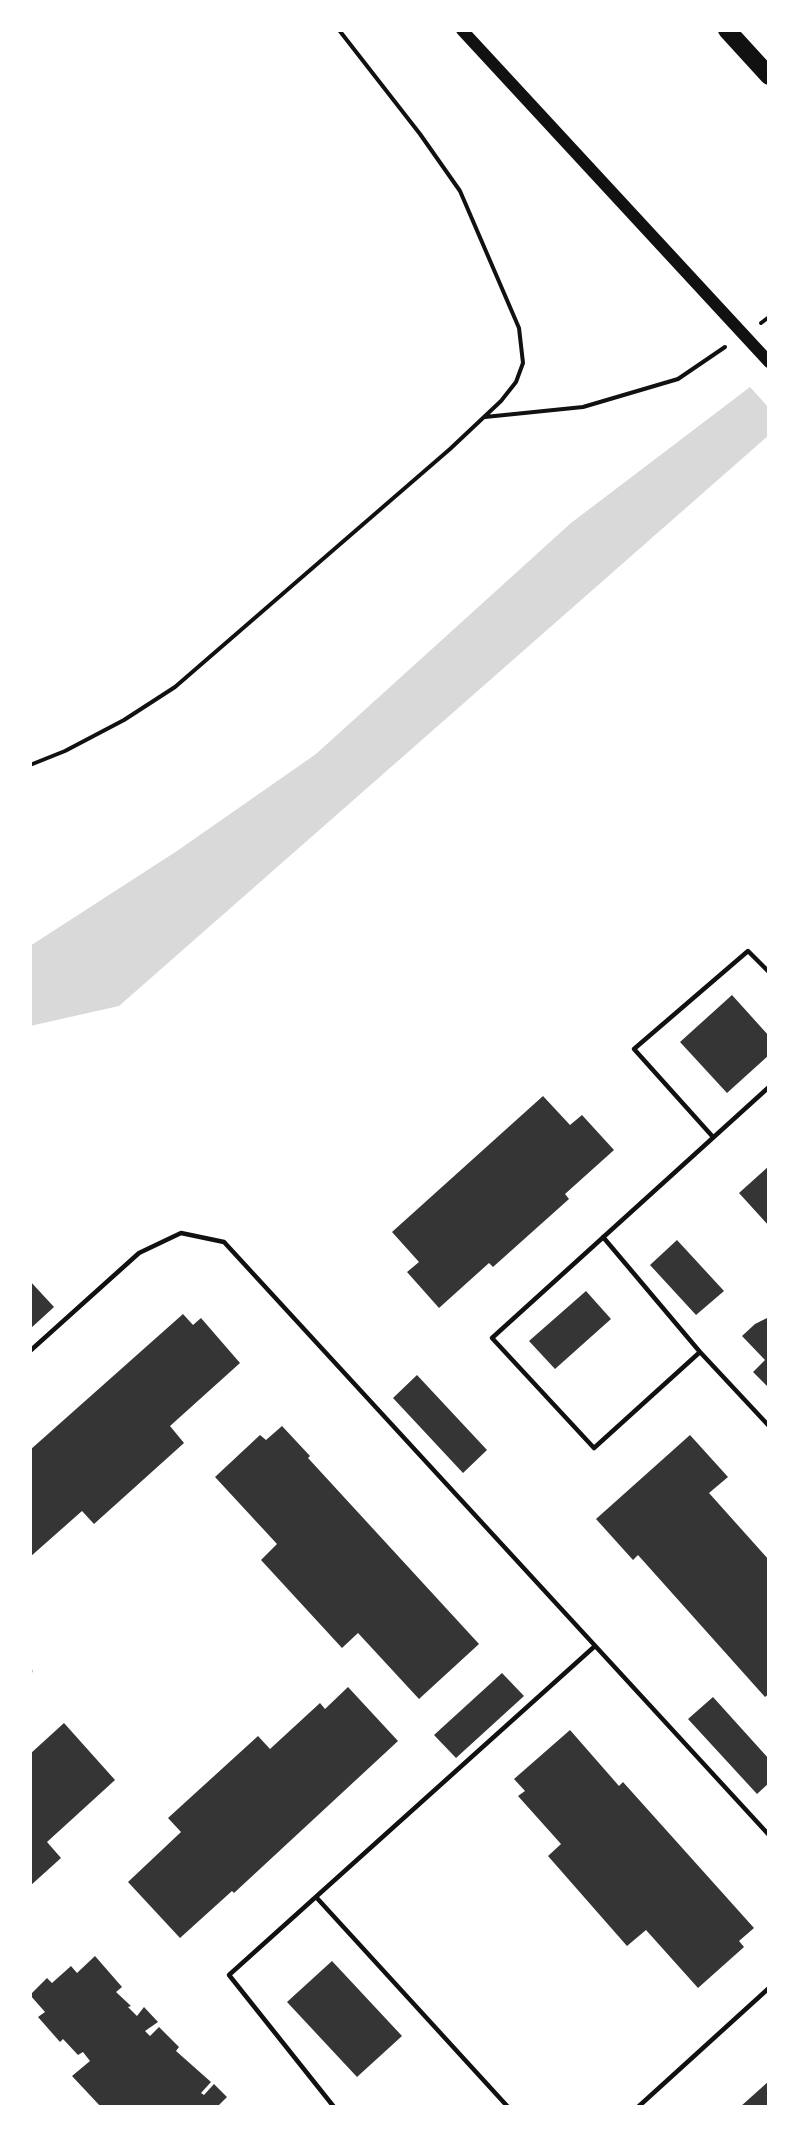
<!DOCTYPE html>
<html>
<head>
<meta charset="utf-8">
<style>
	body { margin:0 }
	#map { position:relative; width:799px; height:2137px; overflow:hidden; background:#fff; font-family:"Golos Text",sans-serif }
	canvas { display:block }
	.frame { position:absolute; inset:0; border:32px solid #fff; pointer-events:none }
</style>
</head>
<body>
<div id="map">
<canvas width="799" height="2137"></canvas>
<div class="frame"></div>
</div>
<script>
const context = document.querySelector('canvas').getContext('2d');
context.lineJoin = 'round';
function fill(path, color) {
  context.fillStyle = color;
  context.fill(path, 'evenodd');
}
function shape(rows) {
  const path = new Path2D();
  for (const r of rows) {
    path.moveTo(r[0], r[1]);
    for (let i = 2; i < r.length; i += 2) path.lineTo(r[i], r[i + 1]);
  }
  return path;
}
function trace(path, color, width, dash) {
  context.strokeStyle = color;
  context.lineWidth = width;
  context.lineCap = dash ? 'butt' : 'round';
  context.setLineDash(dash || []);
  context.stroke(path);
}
fill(shape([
	[750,387,769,408,769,435,119,1006,30,1026,30,946,177,851,316,754,571,523]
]), '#d9d9d9');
fill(shape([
	[732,995,769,1036,769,1055,727,1093,680,1042],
	[543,1096,570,1125,582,1115,614,1150,565,1194,569,1199,493,1267,489,1263,439,1308,407,1272,419,1262,392,1232],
	[769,1166,769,1226,739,1193],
	[677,1240,724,1291,696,1315,650,1265],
	[30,1281,54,1307,30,1329],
	[586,1291,611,1319,555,1369,529,1341],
	[183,1314,193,1325,201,1318,240,1363,170,1426,184,1443,94,1524,82,1511,30,1557,30,1450],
	[769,1317,769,1388,753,1372,765,1360,742,1336,755,1324],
	[417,1375,487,1450,463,1473,393,1398],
	[282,1426,310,1456,308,1458,479,1644,419,1699,358,1633,342,1648,261,1560,277,1544,215,1477,260,1435,266,1440],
	[690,1435,728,1477,709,1493,769,1560,769,1694,765,1697,638,1555,633,1560,596,1519],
	[502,1673,524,1696,456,1758,434,1735],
	[348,1687,398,1741,234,1893,232,1891,180,1938,128,1882,181,1832,168,1818,258,1736,270,1749,320,1703,325,1709],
	[713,1697,769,1759,769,1783,757,1794,688,1719],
	[64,1723,115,1780,47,1842,61,1858,30,1886,30,1754],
	[570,1730,619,1786,623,1782,754,1928,739,1941,744,1947,698,1988,646,1930,627,1946,548,1856,561,1844,518,1796,525,1791,514,1779],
	[95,1956,122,1987,116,1992,131,2006,128,2007,137,2016,144,2007,158,2022,145,2031,150,2036,159,2027,179,2047,176,2051,211,2082,201,2093,204,2095,214,2084,227,2097,219,2105,220,2107,101,2107,72,2076,90,2061,83,2052,78,2055,63,2039,60,2042,38,2017,45,2012,30,1995,47,1978,52,1983,71,1966,77,1973],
	[332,1961,402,2036,357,2077,287,2002],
	[769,2081,769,2107,740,2107]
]), '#353535');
trace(shape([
	[761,323,769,317],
	[485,417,583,407,678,379,725,347],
	[30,765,65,751,124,720,175,687,450,449,501,401,516,382,523,363,519,328,460,191,420,134,339,30]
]), '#111', 4);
trace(shape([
	[713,1137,634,1049,748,951,769,972],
	[603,1237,700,1352,769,1426],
	[30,1351,139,1253,181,1233,224,1242,769,1835],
	[700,1352,594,1448,492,1338,769,1087],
	[30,1670,30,1672],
	[316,1897,508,2107],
	[334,2107,229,1975,595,1646],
	[638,2107,769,1988]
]), '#111', 4.5);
trace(shape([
	[462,30,769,362]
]), '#111', 12);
trace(shape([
	[727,30,769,76]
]), '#111', 18);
</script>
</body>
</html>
